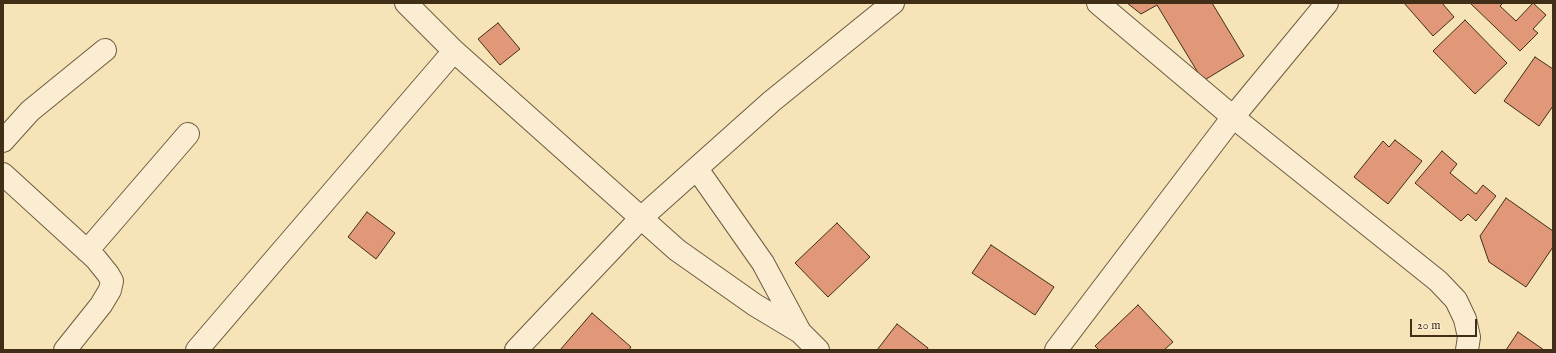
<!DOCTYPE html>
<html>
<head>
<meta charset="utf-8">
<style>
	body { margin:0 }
	#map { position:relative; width:1556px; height:353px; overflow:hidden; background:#f7e3b8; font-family:"IM FELL English",serif }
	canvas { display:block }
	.frame { position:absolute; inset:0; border:4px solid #402e17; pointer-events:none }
	.scale { position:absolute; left:1410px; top:319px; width:67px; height:18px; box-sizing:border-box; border:2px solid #402e17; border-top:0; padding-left:5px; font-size:12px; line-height:14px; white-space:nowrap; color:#402e17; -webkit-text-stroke:3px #faedd1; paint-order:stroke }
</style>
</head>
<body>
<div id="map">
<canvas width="1556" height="353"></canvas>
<div class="frame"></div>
<div class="scale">20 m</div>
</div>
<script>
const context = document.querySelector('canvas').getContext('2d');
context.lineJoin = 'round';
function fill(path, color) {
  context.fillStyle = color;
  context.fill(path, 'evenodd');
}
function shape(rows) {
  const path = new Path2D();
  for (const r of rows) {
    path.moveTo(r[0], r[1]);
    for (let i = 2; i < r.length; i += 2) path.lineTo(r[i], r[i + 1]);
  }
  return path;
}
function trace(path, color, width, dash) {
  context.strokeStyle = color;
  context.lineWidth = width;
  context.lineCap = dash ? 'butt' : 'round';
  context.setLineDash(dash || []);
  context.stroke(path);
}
const building = shape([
	[1127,3,1212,3,1244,56,1203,81,1157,5,1141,14,1127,3],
	[1404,3,1442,3,1454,17,1433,36,1404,3],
	[1470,3,1503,3,1500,6,1516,21,1533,3,1546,15,1533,29,1538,33,1520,51,1470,3],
	[1465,20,1507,63,1475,94,1433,51,1465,20],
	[498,23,520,49,500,65,478,39,498,23],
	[1535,57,1553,69,1553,106,1539,126,1504,101,1535,57],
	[1395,140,1422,161,1388,204,1354,177,1383,141,1389,147,1395,140],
	[1442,151,1457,164,1450,173,1476,194,1483,185,1496,196,1476,221,1468,214,1461,221,1415,183,1442,151],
	[1506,198,1553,231,1553,247,1526,287,1489,262,1480,236,1506,198],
	[367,212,395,233,376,259,348,237,367,212],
	[837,223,870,257,828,297,795,263,837,223],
	[991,245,1054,287,1035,315,972,273,991,245],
	[1138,305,1173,342,1164,350,1099,350,1095,346,1138,305],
	[592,313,631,347,629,350,560,350,592,313],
	[897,324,928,348,927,350,877,350,897,324],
	[1518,332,1544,350,1506,350,1518,332]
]);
fill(building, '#e09878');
trace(building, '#402e17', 1);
const street = shape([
	[406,3,454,51,677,250,755,305,800,332,818,350],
	[1098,3,1233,117,1438,281,1456,300,1465,319,1469,337,1467,350],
	[3,141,30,111,105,50],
	[697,169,763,263,800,332],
	[3,174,96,259,108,274,112,281,110,290,101,305,65,350],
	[87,251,188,134],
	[197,350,454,51],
	[516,350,641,218,772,101,893,3],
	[1056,350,1233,117,1327,3]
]);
trace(street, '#6e5b3f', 24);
trace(street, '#faedd1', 22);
</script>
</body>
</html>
